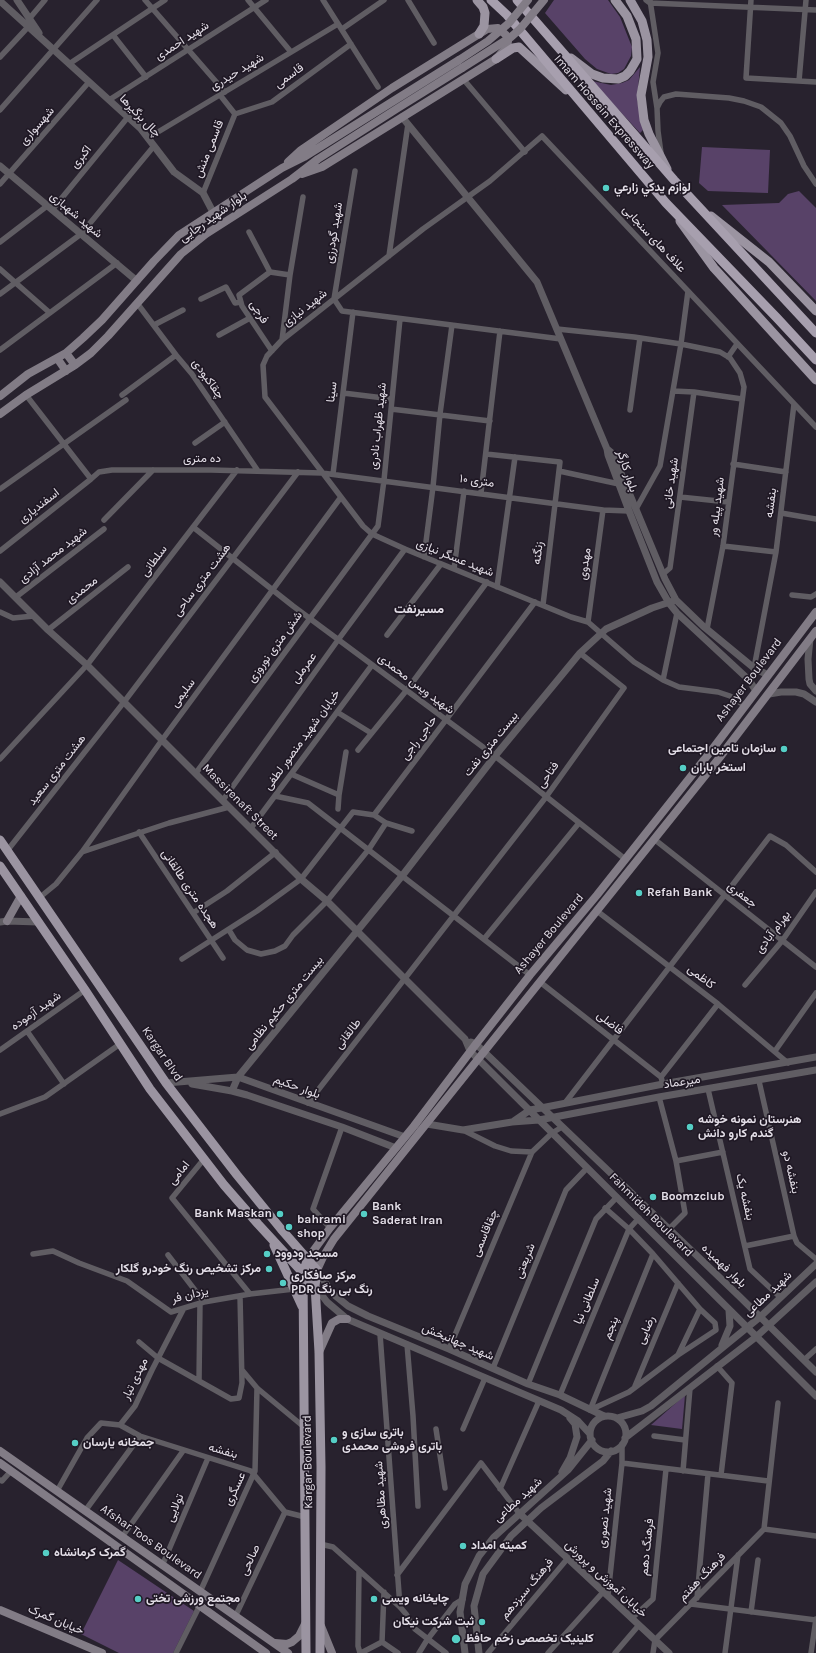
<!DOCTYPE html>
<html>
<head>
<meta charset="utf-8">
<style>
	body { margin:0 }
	canvas { display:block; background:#28222e }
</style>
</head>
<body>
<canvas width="816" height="1653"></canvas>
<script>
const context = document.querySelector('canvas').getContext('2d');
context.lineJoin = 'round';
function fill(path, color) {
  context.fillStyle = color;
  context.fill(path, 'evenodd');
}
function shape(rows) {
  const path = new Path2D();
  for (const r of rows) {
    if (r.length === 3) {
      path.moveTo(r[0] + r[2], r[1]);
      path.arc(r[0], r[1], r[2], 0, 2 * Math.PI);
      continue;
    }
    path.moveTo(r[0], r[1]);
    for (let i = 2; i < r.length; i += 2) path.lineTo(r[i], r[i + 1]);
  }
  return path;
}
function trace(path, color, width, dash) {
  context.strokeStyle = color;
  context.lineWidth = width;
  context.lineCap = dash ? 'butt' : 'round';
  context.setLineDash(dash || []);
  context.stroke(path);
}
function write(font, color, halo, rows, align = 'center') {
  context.font = font + ' Karla,Vazirmatn,sans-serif';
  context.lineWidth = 3.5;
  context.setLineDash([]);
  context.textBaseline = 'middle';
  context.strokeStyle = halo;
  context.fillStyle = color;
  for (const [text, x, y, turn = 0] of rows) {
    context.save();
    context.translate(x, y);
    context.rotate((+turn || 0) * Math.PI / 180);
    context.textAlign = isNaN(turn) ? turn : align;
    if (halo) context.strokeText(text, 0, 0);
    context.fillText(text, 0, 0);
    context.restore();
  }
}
fill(shape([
	[554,0,608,0,620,17,632,47,631,56,624,69,618,73,611,74,597,69,585,59,545,13],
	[640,67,637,99,643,130,640,133,592,81,611,85,622,83,629,80],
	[702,147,770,150,768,193,708,191,699,183],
	[799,191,816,208,816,301,722,205,779,203,788,194],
	[685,1395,682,1429,651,1425],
	[118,1560,194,1611,173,1653,119,1653,81,1634]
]), '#584268');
trace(shape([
	[145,0,225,92],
	[248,0,291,52],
	[323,0,378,87],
	[408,0,434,43],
	[646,0,650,3,816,10],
	[650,0,658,53,653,82,657,108],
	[751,0,746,78,816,82],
	[29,19,45,0],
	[342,29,384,0],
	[113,35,146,77],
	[0,57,28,27],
	[69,64,165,0],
	[464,80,525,152],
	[799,81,806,0],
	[109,100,266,0],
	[0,110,97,0],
	[235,114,272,102,351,44],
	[148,138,338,24],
	[661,153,658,131,657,108,660,102,664,97,676,94,729,98,744,101,761,107,781,123,790,136,804,166,816,184],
	[355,171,334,299,342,311,561,339],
	[0,184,89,82],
	[203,193,235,114,220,95],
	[52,210,128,117],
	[249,232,270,272,290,275],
	[0,242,47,206],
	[389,256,408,124],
	[0,269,50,313],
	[270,272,239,295,242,306,272,351],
	[0,294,81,234,154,146],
	[201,299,226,287,235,303,241,302],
	[137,303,176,355,192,374,258,471],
	[154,325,183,310],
	[557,329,634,337,681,344,720,352,730,358,740,373,744,387,723,546,707,629],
	[219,335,250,318],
	[282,340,290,275,303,197],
	[0,350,117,263],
	[728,357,737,344],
	[673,391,694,392,742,399],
	[343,393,392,399],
	[26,395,91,479,99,472,112,470,211,470,322,473,603,510,629,511],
	[122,395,176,355],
	[391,409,490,421],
	[630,410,640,338],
	[195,443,225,422],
	[486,454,560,462,543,605],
	[733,464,786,472],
	[559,471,619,484],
	[333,474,353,312],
	[0,489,126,400],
	[481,493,500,331],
	[680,497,728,502],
	[636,509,660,466,681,344,688,291],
	[781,513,816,519],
	[104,520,153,470],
	[193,527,293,606,495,756,625,859],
	[723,546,776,552,794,404],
	[0,551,91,479],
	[424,557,433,487,440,414,452,325],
	[454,569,464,491],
	[663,574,670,568,694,392],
	[497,587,515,457],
	[792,595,811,597,816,594],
	[16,597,104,529],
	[0,612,13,618,34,616],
	[588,622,603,510],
	[48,630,128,567],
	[387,635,441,564],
	[754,668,776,552],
	[663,680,677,613],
	[745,706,730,696,718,692,679,687,663,680,634,662,588,622,571,617,405,549,372,534,363,526,265,397,263,365,267,356,282,340,423,229,490,181,542,136,816,427],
	[337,712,371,733],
	[358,750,406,691,487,582],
	[0,759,87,665,237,470],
	[196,773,378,526,384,480,400,319],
	[291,774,339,795,338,809],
	[339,795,346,752],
	[275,796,308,803,530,975],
	[223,800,338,640,405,549],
	[251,828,372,665],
	[412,831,386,823,374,815,535,602],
	[139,832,223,958],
	[654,839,816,967],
	[7,851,124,702,298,472],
	[82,852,169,823,229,807],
	[39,898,56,884,82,852,162,740,341,497],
	[597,911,718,1004,788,1063],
	[193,913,227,891,276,852],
	[229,930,235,940,247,950,261,954,275,951,285,946,293,935,327,901,369,849,386,823],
	[484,939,579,823],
	[182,959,257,911,301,879,353,812,374,815],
	[540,982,661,1077,663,1084],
	[745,985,782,941,816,892],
	[27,1031,64,1084],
	[0,1050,85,990],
	[775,1051,816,993],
	[661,1077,718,1004],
	[759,1081,794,1236,797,1243,816,1259],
	[708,1089,750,1269,780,1297],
	[659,1097,676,1161,723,1152],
	[308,1103,546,797,624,688,580,653],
	[565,1103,770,836,786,845,816,872],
	[0,1114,45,1097,120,1044],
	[463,1130,495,1146,511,1151,532,1152],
	[204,1159,172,1198,250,1294],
	[330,1228,313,1209,342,1127],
	[669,1229,685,1213,676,1161],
	[745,1246,794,1236],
	[33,1254,53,1251,79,1263,127,1281,171,1312,204,1302,250,1294,294,1289],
	[168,1255,204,1302],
	[380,1334,400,1607],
	[139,1342,158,1358,231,1399,239,1398,242,1383,240,1296],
	[407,1344,413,1416,418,1506],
	[449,1349,532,1152,552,1133,562,1127],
	[678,1355,700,1309],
	[804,1360,816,1349],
	[717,1366,732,1383,721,1475],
	[493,1368,566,1190,587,1168],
	[242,1370,257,1388,304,1427],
	[199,1381,200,1303],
	[528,1384,596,1219,617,1197],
	[635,1386,678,1283],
	[560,1395,629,1229,639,1218],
	[590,1410,629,1392,678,1355,716,1330,715,1323,700,1309,653,1254,629,1229,605,1208],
	[590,1410,653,1254],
	[120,1425,140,1436,251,1471,285,1512,305,1517],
	[436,1429,445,1488],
	[463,1429,485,1378],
	[654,1436,685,1440],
	[622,1463,768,1481],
	[683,1471,690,1388],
	[0,1480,2,1481,11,1471],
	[500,1489,539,1401],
	[57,1491,87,1438,101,1423,120,1425,135,1406,152,1370,184,1308],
	[85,1511,140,1436],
	[764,1529,778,1403],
	[764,1529,816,1536],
	[122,1537,183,1451],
	[320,1544,333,1547,400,1607,406,1614,415,1629,446,1653],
	[162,1566,208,1458],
	[359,1571,358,1646,360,1653],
	[397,1575,481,1463,519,1513],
	[200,1592,255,1471,257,1388],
	[384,1592,382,1642,398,1653],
	[608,1595,622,1463,622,1444],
	[697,1598,708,1474],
	[691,1604,816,1620],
	[751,1612,758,1560],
	[235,1617,285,1512],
	[632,1618,653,1599,666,1469],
	[176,1653,200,1605],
	[361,1653,382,1642],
	[419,1653,427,1640,455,1604,463,1599],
	[488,1653,568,1558],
	[548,1653,604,1591],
	[615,1653,639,1625],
	[653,1653,655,1640,764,1529],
	[725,1653,738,1555],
	[811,1653,816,1619]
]), '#605d63', 5.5);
trace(shape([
	[17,0,39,33],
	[0,1,141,129,174,172,203,193,213,212],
	[402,117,537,282,607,449,608,455,629,511,657,582,669,603,677,613,749,680,756,691],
	[0,166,137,281],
	[607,449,613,454,665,579,676,600,703,626,754,668,768,675],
	[0,582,48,630,87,665,301,879,327,901,465,1039,470,1051,816,1396],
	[810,639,808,659,809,679,810,684,816,691],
	[769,694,781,692,796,692,804,694,816,702],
	[0,922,7,921,39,922],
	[471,1042,476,1044,740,1297,816,1372],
	[166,1083,238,1077,405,1137],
	[192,1084,232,1091,247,1095,342,1127,396,1148],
	[232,1091,238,1077,402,876,495,756,580,653,606,629,652,608,676,600],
	[514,1121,530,1110,541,1108,663,1084,816,1057],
	[427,1124,463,1130,512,1122,539,1120,659,1097,816,1070],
	[317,1270,332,1293,348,1306,368,1316,449,1349,528,1384,560,1395,604,1416],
	[315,1286,327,1302,347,1319,561,1410,578,1421,590,1434],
	[722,1345,730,1326,729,1310],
	[608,1434,18],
	[617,1418,642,1411,651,1406,760,1317,816,1264],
	[625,1438,756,1337,816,1282],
	[562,1472,570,1458,577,1437,575,1424,570,1418],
	[519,1513,669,1653],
	[465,1653,460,1612,465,1584,479,1556,494,1537,568,1470,592,1440],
	[479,1653,474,1606,483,1574,511,1536,541,1508,603,1461,611,1451]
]), '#605d63', 7);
trace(shape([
	[288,162,301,150,392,88,487,29,498,28,506,35,508,41,507,47,496,59,322,167,302,174],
	[66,353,75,365],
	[57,358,66,371],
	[0,396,28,374,66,353,83,338,102,320,154,261,179,235,282,168,304,157,459,60],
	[0,414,26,395,75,365,91,353,108,336,181,254,206,234,292,179,318,159,398,108,462,68],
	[7,921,21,896],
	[308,1258,330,1228,414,1126,476,1044,530,975,597,895,711,751,816,612],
	[317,1270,323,1257,334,1239,720,757,816,631],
	[319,1352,332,1323,339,1319,347,1319],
	[0,1451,288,1653],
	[0,1463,266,1653],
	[0,1610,102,1653],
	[321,1626,332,1653],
	[275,1643,287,1644,292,1642,299,1636,305,1624]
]), '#827c86', 8);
trace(shape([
	[477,0,483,7,485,13,484,26,479,34],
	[630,0,642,21,647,40,648,57,641,95,644,120,649,134,667,169],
	[571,58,592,74,603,78,618,79,625,76,630,71,637,59,636,39,627,16,615,0],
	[496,59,513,48,519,47,566,90],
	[711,216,769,262,816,311],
	[680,221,714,268,816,380],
	[0,840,166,1083,237,1175,281,1229,317,1270,315,1286,319,1352,321,1467,320,1653],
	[0,866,85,990,150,1089,224,1185,258,1224,315,1286],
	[274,1245,302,1306],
	[306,1653,303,1273,308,1258]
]), '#9b94a1', 9);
trace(shape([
	[491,0,507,15,666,203,777,318,816,360],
	[517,0,674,180,816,333]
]), '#a79fae', 9);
trace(shape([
	[459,60,488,41,509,23,528,0],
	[462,68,511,37,520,29,544,0]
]), '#827c86', 8);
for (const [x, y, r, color] of [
	[606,188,4,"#55cec5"],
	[784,749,4,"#55cec5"],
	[683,768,4,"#55cec5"],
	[639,893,4,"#55cec5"],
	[690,1127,4,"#55cec5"],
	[653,1197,4,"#55cec5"],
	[280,1214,4,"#55cec5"],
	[364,1214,4,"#55cec5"],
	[289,1227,4,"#55cec5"],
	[267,1254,4,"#55cec5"],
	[269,1269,4,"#55cec5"],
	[283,1283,4,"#55cec5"],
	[334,1440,4,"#55cec5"],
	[75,1443,4,"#55cec5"],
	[463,1546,4,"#55cec5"],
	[46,1553,4,"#55cec5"],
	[138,1599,4,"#55cec5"],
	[374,1599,4,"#55cec5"],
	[482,1622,4,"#55cec5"],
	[456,1639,5,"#55cec5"]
]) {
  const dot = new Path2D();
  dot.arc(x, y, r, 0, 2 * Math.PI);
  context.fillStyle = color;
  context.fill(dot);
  trace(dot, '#1f1824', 1.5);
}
write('12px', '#e3dee7', '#1f1824', [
	["شهید احمدی",182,41,-33],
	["شهید حیدری",237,72,-31],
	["قاسمی",289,76,-36],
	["Imam Hossein Expressway",604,112,49],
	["چال بزگیرها",140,116,46],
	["شهسواری",37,126,-49],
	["قاسمی منش",209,149,-68],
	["اکبری",81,157,-51],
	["شهید شهبازی",76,215,40],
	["بلوار شهید رجایی",213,217,-35],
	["شهید گودرزی",334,233,-81],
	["علاف های سنجابی",654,239,47],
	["شهید نیازی",305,308,-38],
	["فرجی",259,312,58],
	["چقاکبودی",208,379,54],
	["سینا",332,392,-83],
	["شهید ظهراب نادری",378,426,-84],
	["ده متری",202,459],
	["بلوار کارگر",627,471,72],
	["۱۰ متری",477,481,8],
	["شهید خانی",671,483,-82],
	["بنفشه",771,503,-83],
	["اسفندیاری",39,506,-38],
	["شهید پیله ور",717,507,-83],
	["زنگنه",538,553,-83],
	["شهید محمد آزادی",53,555,-38],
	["شهید عسگر نیازی",455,558,22],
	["سلطانی",154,561,-53],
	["مهدوی",585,564,-82],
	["هشت متری ساحی",202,580,-53],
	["محمدی",82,590,-38],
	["شش متری نوروزی",275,647,-54],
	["عمرملی",304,668,-54],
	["Ashayer Boulevard",749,680,-53],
	["شهید ویس محمدی",416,684,37],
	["سلیمی",183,693,-53],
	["حاجی راجی",419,738,-53],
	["خیابان شهید منصور لطفی",302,740,-54],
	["بیست متری نفت",491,744,-51],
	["هشت متری سعید",57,770,-52],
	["فتاحی",548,775,-55],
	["Massirenaft Street",240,802,45],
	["هجده متری طالقانی",190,889,56],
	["جعفری",742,895,38],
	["بهرام آبادی",773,932,-53],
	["Ashayer Boulevard",549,934,-50],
	["کاظمی",701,977,38],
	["بیست متری حکیم نظامی",284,1003,-51],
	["شهید آزموده",36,1011,-35],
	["فاضلی",610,1023,38],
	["طالقانی",348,1034,-52],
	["Kargar Blvd",162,1054,56],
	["میرعماد",682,1082,-9],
	["بلوار حکیم",297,1087,20],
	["بنفشه دو",791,1172,77],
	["امامی",179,1173,-51],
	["بنفشه یک",745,1197,77],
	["Fahmideh Boulevard",651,1215,45],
	["چقاقاسمی",485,1233,-67],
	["شریعتی",525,1261,-68],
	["بلوار فهمیده",724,1266,44],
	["شهید مطاعی",768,1294,-43],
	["یزدان فر",190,1295,-13],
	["سلطانی نیا",587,1301,-67],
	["پنجم",611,1328,-68],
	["رضایی",646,1330,-67],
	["شهید جهانبخش",458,1342,23],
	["مهدی تبار",135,1379,-64],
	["بنفشه",223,1451,16],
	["Kargar Boulevard",308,1462,-91],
	["عسگری",235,1489,-65],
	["شهید مظاهری",381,1495,-94],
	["شهید مطاعی",518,1500,-42],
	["تولایی",175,1508,-67],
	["شهید نصوری",605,1518,-84],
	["Afshar Toos Boulevard",151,1542,35],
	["فرهنگ دهم",647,1547,-84],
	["صالحی",250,1560,-65],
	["فرهنگ هفتم",702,1577,-46],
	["خیابان آموزش و پرورش",606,1579,43],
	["فرهنگ سیزدهم",527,1589,-50],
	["خیابان گمرک",56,1620,23]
]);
write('bold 12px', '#e3dee7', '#1f1824', [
	["لوازم يدكي زارعي",614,188],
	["سازمان تامین اجتماعی",776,749,"right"],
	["استخر باران",691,768],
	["Refah Bank",647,893],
	["هنرستان نمونه خوشه",698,1120],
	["گندم کارو دانش",698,1134],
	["Boomzclub",661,1197],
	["Bank",372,1207],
	["Saderat Iran",372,1221],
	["Bank Maskan",272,1214,"right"],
	["bahrami",297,1220],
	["shop",297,1234],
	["مسجد ودوود",275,1254],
	["مرکز تشخیص رنگ خودرو گلکار",261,1269,"right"],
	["مرکز صافکاری",291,1276],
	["PDR رنگ بی رنگ",291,1290],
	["باتری سازی و",342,1433],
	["باتری فروشی محمدی",342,1447],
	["جمخانه یارسان",83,1443],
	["کمیته امداد",471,1546],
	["گمرک کرمانشاه",54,1553],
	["مجتمع ورزشی تختی",146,1599],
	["چایخانه ویسی",382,1599],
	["ثبت شرکت نیکان",474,1622,"right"],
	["کلینیک تخصصی زخم حافظ",465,1639]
], 'left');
write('bold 13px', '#e3dee7', '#1f1824', [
	["مسیرنفت",419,609]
]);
</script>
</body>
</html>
